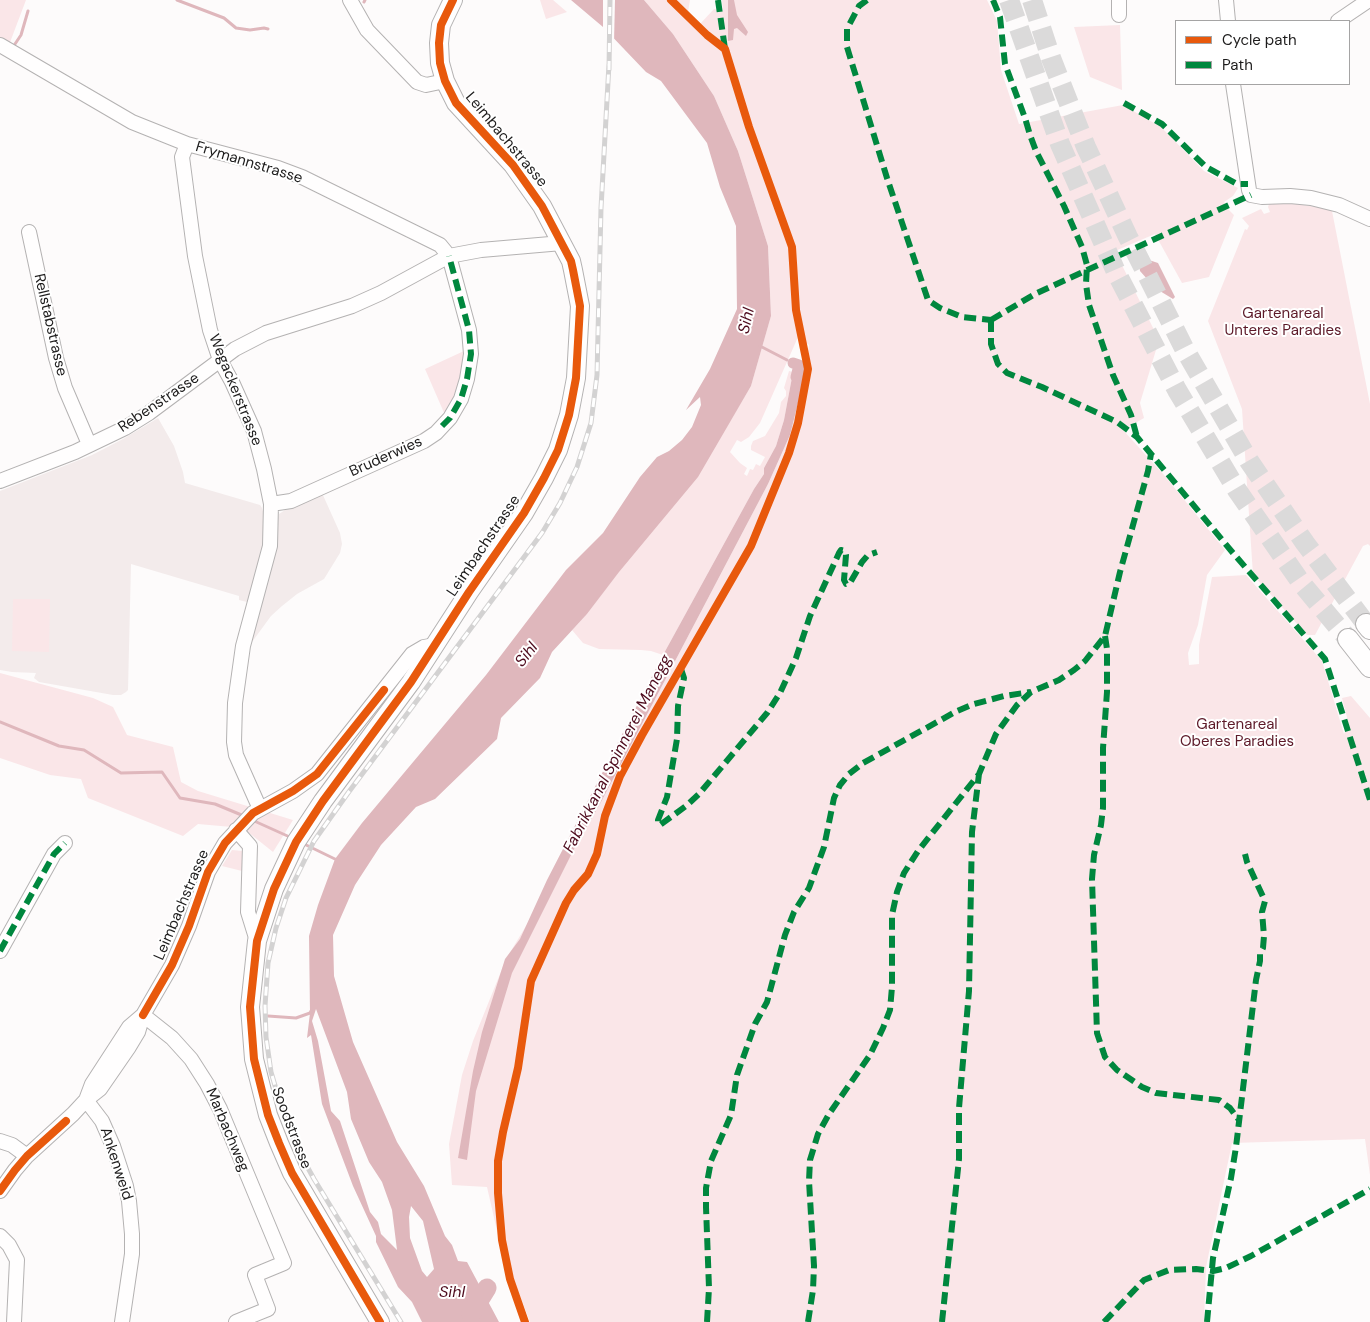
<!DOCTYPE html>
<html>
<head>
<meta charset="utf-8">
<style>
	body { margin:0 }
	#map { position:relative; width:1370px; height:1322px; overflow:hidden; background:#fdfbfb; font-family:"DM Sans",sans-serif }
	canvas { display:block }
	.legend { position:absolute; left:1175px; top:20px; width:175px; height:65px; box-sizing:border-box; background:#fff; border:1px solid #a5a4a4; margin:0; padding:6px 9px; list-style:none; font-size:15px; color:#1d1c1c }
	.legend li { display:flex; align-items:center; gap:10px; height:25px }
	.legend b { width:25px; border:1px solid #a5a4a4 }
</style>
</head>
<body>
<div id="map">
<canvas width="1370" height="1322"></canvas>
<ul class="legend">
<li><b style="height:6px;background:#e8590c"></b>Cycle path</li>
<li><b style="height:6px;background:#00873e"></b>Path</li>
</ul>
</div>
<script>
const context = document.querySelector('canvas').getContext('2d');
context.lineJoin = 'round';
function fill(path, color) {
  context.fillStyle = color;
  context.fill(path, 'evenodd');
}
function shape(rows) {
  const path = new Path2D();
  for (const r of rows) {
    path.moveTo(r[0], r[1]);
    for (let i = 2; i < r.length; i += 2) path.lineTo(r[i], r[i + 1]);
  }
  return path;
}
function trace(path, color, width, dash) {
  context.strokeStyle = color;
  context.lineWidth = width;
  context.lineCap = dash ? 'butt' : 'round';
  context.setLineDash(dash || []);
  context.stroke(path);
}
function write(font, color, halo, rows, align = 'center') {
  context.font = font + ' "DM Sans",sans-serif';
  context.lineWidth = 4;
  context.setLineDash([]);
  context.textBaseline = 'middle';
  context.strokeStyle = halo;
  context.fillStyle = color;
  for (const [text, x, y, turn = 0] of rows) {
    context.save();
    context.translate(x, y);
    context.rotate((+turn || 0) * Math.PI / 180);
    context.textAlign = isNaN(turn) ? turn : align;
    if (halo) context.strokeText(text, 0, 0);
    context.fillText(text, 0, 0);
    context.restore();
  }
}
fill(shape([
	[158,418,174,446,183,472,185,483,260,505,262,508,265,519,264,543,256,573,247,602,239,600,239,596,131,564,128,690,126,692,121,695,113,695,39,682,34,678,36,673,12,672,0,670,0,491,92,455,123,439],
	[322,493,340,533,342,544,340,553,324,579,297,594,282,606,271,616,252,642,245,645,279,514,285,510]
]), '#f3ebeb');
fill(shape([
	[0,0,26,0,9,45,0,41],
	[540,0,553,0,567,12,546,19],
	[644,0,690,0,688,12,699,25,714,9,723,11,722,0,987,0,997,21,1001,70,1019,124,1123,105,1161,127,1204,171,1238,188,1233,196,1224,202,1228,209,1234,215,1209,277,1182,283,1155,234,1115,251,1159,340,1140,403,1144,418,1123,430,1164,475,1225,550,1207,575,1198,625,1188,653,1189,665,1199,664,1199,645,1212,577,1246,575,1322,661,1344,734,1349,725,1342,698,1351,696,1370,718,1370,1175,1365,1139,1232,1143,1206,1267,1204,1322,530,1322,500,1244,487,1187,452,1185,449,1144,462,1075,473,1041,506,959,600,804,768,484,790,435,801,391,809,345,798,337,760,423,749,437,741,442,737,440,730,452,740,463,747,468,744,474,747,476,750,469,753,470,756,464,760,466,765,457,751,450,751,446,753,441,765,436,779,413,781,402,786,396,786,391,784,388,789,371,793,372,784,420,776,446,764,468,764,474,754,489,663,655,651,651,641,650,599,649,583,643,572,630,587,614,727,426,751,386,771,316,768,246,738,151,714,96,673,34],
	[1120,25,1122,90,1090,77,1074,27],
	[1290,203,1317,207,1332,211,1370,404,1370,546,1368,544,1363,546,1315,635,1307,635,1253,575,1242,409,1208,321,1245,229,1247,230,1249,226,1242,218,1261,209,1264,214,1270,212,1268,207,1269,204],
	[464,351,457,394,445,415,425,369],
	[13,599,50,599,49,652,12,651],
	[0,673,93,698,113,707,127,735,173,747,181,782,198,791,293,820,273,852,243,828,198,824,183,836,88,798,81,779,50,775,0,758],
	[232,850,243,851,242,871,222,866]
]), '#fae6e8');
fill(shape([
	[571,0,644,0,673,34,714,96,738,151,768,246,771,316,751,386,698,477,619,572,587,614,552,652,540,678,501,718,497,739,435,799,416,807,381,845,355,885,333,935,334,976,353,1042,397,1142,424,1186,445,1236,452,1245,458,1261,467,1262,499,1322,422,1322,412,1302,398,1287,376,1242,376,1236,353,1186,322,1104,311,1035,307,1038,310,1013,309,936,318,905,335,859,362,823,486,675,566,570,603,533,640,477,657,457,669,451,682,440,692,427,701,405,700,397,686,410,710,369,737,309,736,226,720,187,707,143,661,81,646,72,603,27],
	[316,1009,347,1092,351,1119,369,1162,382,1182,392,1210,397,1250,381,1234,378,1222,370,1212,340,1121,331,1111,318,1041,312,1021],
	[411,1206,423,1221,434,1269,427,1277,422,1271,410,1238,409,1217],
	[728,0,734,0,737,15,748,32,746,36,737,28,734,29,733,40,728,41],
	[1149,260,1158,263,1175,297,1173,299,1155,288,1140,271,1139,263],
	[797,362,806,364,801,391,790,435,768,484,600,804,577,843,512,973,476,1091,467,1160,458,1158,473,1071,482,1032,505,959,520,939,547,880,663,655,754,489,764,474,764,468,776,446,784,420,793,372,796,372]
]), '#dfb7bc');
fill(shape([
	[603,0,615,0,614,42,603,30]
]), '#fdfbfb');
trace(shape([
	[177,0,224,18,236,28,250,30,264,28,268,29],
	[364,2,365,0],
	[15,44,21,35,28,11],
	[760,346,787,360],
	[0,722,59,746,84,750,121,773,162,772,180,798,215,804,244,816],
	[252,820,292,838],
	[302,843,337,860],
	[268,1016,296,1018,310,1013,311,1011]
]), '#dfb7bc', 3);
trace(shape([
	[793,363,799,365,796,377]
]), '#dfb7bc', 11);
trace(shape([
	[471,1314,487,1288]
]), '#dfb7bc', 19);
trace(shape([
	[1009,0,1060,144,1117,274,1177,390,1237,490,1302,584,1348,639],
	[1032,0,1051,58,1086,147,1128,237,1184,348,1249,461,1305,543,1366,624]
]), '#dbdada', 20, [20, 10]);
const minor = shape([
	[350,0,367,30,417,82,426,85,445,81],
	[1119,0,1119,15],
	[1226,0,1228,21],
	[1338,21,1369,0],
	[0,45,132,122,187,144,278,168,302,177,440,245,449,256,469,330,471,354,467,379,461,399,450,418,436,433,424,441,291,501,271,504],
	[1233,84,1249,190,1251,195,1262,197,1290,196,1311,198,1339,205,1370,219],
	[187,144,182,157,195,256,210,330,220,360,232,382,254,431,264,469,271,504,270,546,243,646,235,703,234,742,236,755,260,809],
	[29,232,56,358,65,388,89,444],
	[0,481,75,452,125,428,149,413,235,349,266,333,352,306,381,293,449,256,481,250,562,243],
	[236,830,250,846,248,912,257,941],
	[0,951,54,854,65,843],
	[143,1015,172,1038,191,1059,207,1084,220,1109,284,1263,255,1275,268,1309,236,1322],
	[86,1100,102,1121,113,1146,126,1186,129,1201,132,1234,132,1254,122,1322],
	[86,1100,92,1084,129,1027,143,1015],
	[0,1141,12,1145,27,1156],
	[0,1191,15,1170,27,1156,73,1114,86,1100,100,1089,129,1047,138,1032,143,1015,172,965,189,926,208,872,225,843,253,813,293,791,317,774,412,654,424,647,435,645],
	[0,1236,9,1245,17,1260,14,1322]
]);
const major = shape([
	[380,1322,292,1173,279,1143,268,1115,254,1059,250,1007,257,941,274,889,296,842,323,801,411,682,469,592,524,513,544,478,558,450,569,415,576,378,580,306,573,270,571,261,542,206,513,165,456,103,445,81,440,63,439,43,441,25,453,0]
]);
const highway = shape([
	[1366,624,1370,629],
	[1348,639,1370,667]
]);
trace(minor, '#b4b2b2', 16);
trace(major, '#b4b2b2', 20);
trace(highway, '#b4b2b2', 22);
trace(minor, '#fffefe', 14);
trace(major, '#fffefe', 18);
trace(highway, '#fffefe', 20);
const rail = shape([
	[609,70,610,0],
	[401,1322,314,1179,297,1148,284,1116,271,1072,266,1037,265,1006,268,963,276,928,286,898,314,841,348,793,542,533,560,503,577,467,591,423,597,375,601,208,609,64]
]);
trace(rail, '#d3d2d2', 5);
trace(rail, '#fff', 3, [9]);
trace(shape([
	[718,0,725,49],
	[867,0,859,6,847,29,847,47,887,178,928,300,940,308,962,317,991,320],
	[993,0,1000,17,1005,64,1025,118,1030,135,1036,151,1064,206,1082,247,1087,265,1086,284,1089,305,1113,375,1131,415,1137,437],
	[1124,103,1162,124,1206,167,1237,184,1248,184],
	[991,320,991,344,998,364,1007,373,1042,387,1117,422,1137,437,1233,553,1325,659,1370,800],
	[991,320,1035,294,1251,195],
	[442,426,450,418,461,399,467,379,471,354,469,330,449,256],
	[1105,636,1107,649,1107,692,1103,748,1103,808,1101,825,1094,855,1092,879,1097,1033,1105,1057,1117,1070,1142,1087,1156,1093,1219,1100,1230,1108,1239,1120],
	[681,669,684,678,678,706,677,739,667,797,658,820,658,824,660,825,686,806,699,794,767,713,780,693,796,658,810,616,839,553,841,550,845,551,846,555,844,580,846,584,850,583,862,562,868,555,877,552],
	[0,951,54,854,65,843],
	[707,1322,709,1288,706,1207,706,1188,711,1161,731,1115,737,1075,755,1024,767,1002,785,935,794,912,809,888,824,847,834,798,840,785,849,774,863,763,957,711,974,704,1004,696,1030,692],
	[808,1322,813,1290,814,1266,809,1181,810,1160,818,1134,829,1114,870,1055,883,1028,890,1010,892,987,892,915,897,892,904,873,918,851,979,774,996,734,1017,705,1031,692,1059,680,1074,670,1085,661,1105,636,1120,572,1148,471,1151,454],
	[942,1322,959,1159,959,1108,969,991,972,832,979,774],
	[1104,1322,1144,1280,1169,1270,1196,1269,1213,1271,1226,1268,1251,1256,1370,1189],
	[1207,1322,1213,1258,1231,1178,1236,1147,1256,980,1260,961,1260,954,1263,948,1264,936,1262,912,1265,901,1247,862,1245,854]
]), '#00873e', 6, [12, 6]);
trace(shape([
	[143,1015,172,965,189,926,208,872,225,843,253,813,293,791,317,774,384,690],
	[0,1191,15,1170,27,1156,66,1121],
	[380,1322,292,1173,279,1143,268,1115,254,1059,250,1007,257,941,274,889,296,842,323,801,411,682,469,592,524,513,544,478,558,450,569,415,576,378,580,306,573,270,571,261,542,206,513,165,456,103,445,81,440,63,439,43,441,25,453,0],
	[525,1322,510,1279,502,1240,498,1193,498,1161,503,1132,518,1068,531,981,566,903,574,890,588,874,597,854,605,816,620,776,642,735,751,546,789,453,798,423,808,369,796,310,792,247,749,127,725,49,707,35,671,0]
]), '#e8590c', 8);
write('15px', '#1d1c1c', '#fff', [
	["Leimbachstrasse",506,140,50],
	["Frymannstrasse",249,163,17],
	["Rellstabstrasse",50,325,77],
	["Wegackerstrasse",235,390,68],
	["Rebenstrasse",159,403,-34],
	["Bruderwies",386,457,-24],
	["Leimbachstrasse",484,546,-56],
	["Leimbachstrasse",182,905,-67],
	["Soodstrasse",291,1128,69],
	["Marbachweg",227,1130,67],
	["Ankenweid",116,1164,72]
]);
write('15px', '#5d1a29', '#fff', [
	["Gartenareal",1283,314],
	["Unteres Paradies",1283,331],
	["Gartenareal",1237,725],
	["Oberes Paradies",1237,742]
]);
write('italic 16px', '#4e0b1d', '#fff', [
	["Sihl",747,321,-77],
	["Sihl",527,655,-52],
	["Fabrikkanal Spinnerei Manegg",618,754,-63],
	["Sihl",452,1293]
]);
</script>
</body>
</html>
